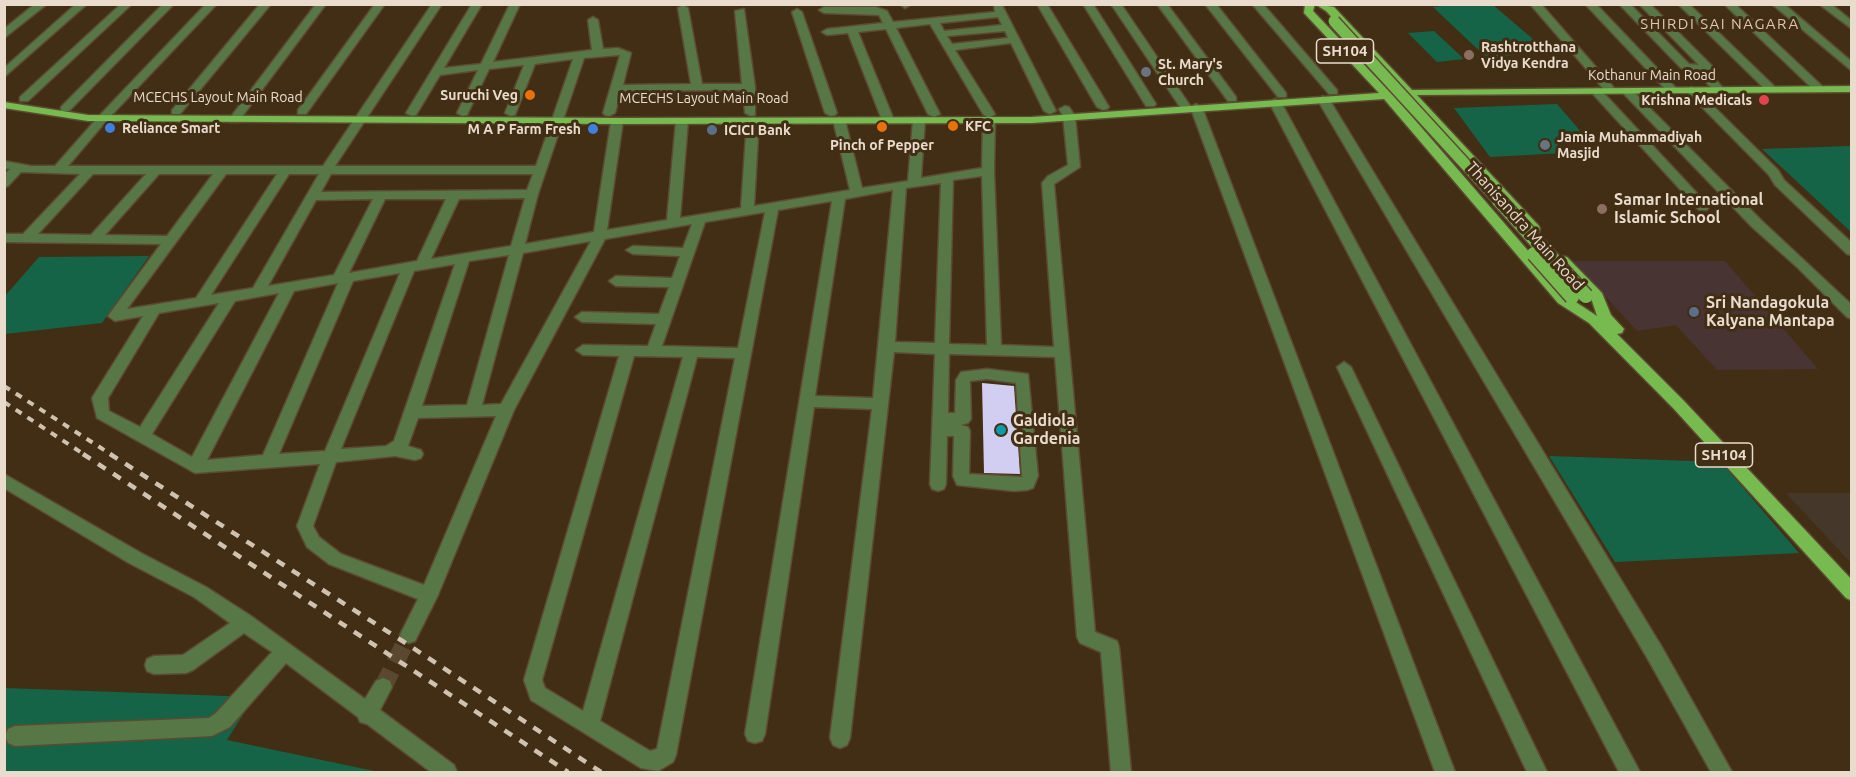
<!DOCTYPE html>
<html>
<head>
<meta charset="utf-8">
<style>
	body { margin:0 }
	#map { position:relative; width:1856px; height:777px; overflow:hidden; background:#422e15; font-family:Ubuntu,sans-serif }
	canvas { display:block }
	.frame { position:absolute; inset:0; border:6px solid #e9dccd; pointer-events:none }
</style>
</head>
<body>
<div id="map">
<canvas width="1856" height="777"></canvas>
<div class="frame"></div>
</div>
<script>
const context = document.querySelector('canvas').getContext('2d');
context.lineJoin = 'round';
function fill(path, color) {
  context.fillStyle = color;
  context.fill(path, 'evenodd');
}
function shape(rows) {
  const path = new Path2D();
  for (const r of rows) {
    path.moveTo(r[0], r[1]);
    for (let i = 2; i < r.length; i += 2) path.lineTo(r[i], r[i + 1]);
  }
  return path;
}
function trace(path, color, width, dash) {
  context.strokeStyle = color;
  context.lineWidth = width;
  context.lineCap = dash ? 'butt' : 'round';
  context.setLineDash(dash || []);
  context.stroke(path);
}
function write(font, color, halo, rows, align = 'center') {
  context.font = font + ' Ubuntu,sans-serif';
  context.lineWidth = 6;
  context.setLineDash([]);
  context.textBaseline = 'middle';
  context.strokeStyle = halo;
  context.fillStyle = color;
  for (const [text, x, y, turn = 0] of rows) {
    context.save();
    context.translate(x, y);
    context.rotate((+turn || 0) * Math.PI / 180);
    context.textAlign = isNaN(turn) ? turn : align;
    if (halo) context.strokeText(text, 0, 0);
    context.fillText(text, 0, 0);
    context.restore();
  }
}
fill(shape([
	[1573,261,1725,261,1818,369,1717,370,1676,325,1637,331]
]), '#493434');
fill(shape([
	[1786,493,1851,493,1851,563]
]), '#45372a');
fill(shape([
	[1459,4,1493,5,1547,51,1487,58,1433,7],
	[1434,31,1464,59,1437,62,1408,33],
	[1557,104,1588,140,1555,141,1564,153,1490,157,1454,108],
	[1851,146,1851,232,1762,149],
	[149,256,102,323,5,334,5,296,39,257],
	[1549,456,1721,462,1799,553,1615,562],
	[5,688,254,697,227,740,379,772,5,772]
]), '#166447');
fill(shape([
	[982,383,1014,386,1020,474,984,473]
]), '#d2cef2');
trace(shape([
	[383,687,409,635]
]), '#5b4831', 18, [18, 9]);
const minor = shape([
	[35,4,47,4,4,38,4,29,35,4],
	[76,4,87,4,4,77,4,68,76,4],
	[121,4,132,4,28,101,20,101,20,97,121,4],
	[163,4,174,4,69,111,61,111,61,107,163,4],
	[206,4,217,4,107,120,68,166,323,166,432,4,442,4,335,166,536,166,573,59,535,64,515,115,511,116,505,113,524,65,489,69,467,115,463,116,457,113,478,70,440,75,416,115,412,116,406,113,472,4,482,4,444,68,481,64,510,4,520,4,493,62,592,50,588,20,593,17,598,20,603,49,618,48,631,53,623,85,691,84,678,8,683,5,688,8,702,84,742,84,735,11,744,9,755,87,755,115,751,116,745,113,743,90,621,91,615,113,609,116,605,115,603,113,620,55,584,58,538,194,525,244,594,232,611,121,617,118,623,121,607,230,667,220,676,121,682,118,688,121,680,218,741,208,747,120,753,117,759,120,754,206,850,190,833,120,839,117,845,120,862,188,908,181,913,120,919,117,925,120,921,178,982,168,983,120,987,117,983,114,930,24,896,28,940,114,934,117,928,114,886,29,858,32,894,120,888,123,882,120,848,33,827,35,822,32,827,29,883,23,879,15,824,13,819,10,824,7,876,7,887,11,893,22,995,12,994,5,1002,5,1056,111,1050,114,1044,111,1011,43,955,50,995,114,991,117,995,120,994,171,1001,345,1054,347,1042,183,1048,176,1068,165,1063,116,1059,109,1065,106,1069,107,1075,116,1080,167,1054,184,1095,632,1117,641,1119,647,1131,772,1111,772,1101,652,1080,643,1077,637,1055,357,949,354,948,413,955,413,956,380,961,372,987,369,1028,374,1038,476,1033,488,1027,490,1014,491,957,485,953,476,954,436,947,436,946,484,944,489,938,491,932,489,930,484,935,354,894,352,850,738,847,745,840,748,833,745,830,738,872,409,814,407,765,734,762,741,755,743,748,741,745,734,832,201,778,210,676,755,673,762,658,771,641,768,531,700,524,680,619,356,583,355,576,350,583,345,648,346,656,324,582,322,575,317,582,312,659,314,669,287,616,286,609,281,616,276,672,278,680,256,633,254,626,250,633,246,683,248,692,224,605,239,514,410,438,595,415,641,409,643,403,641,400,635,418,599,329,564,307,547,297,526,320,464,195,473,97,418,92,398,143,316,115,321,108,316,161,244,4,242,4,234,23,234,80,174,21,172,8,186,4,187,4,175,10,169,4,168,4,161,31,166,55,166,99,116,206,4],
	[998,17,1002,25,944,31,940,23,998,17],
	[1005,31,1008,38,952,44,947,36,1005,31],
	[93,174,146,174,91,235,38,234,93,174],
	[159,174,213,174,167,236,105,235,159,174],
	[226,174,277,174,196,298,127,309,226,174],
	[289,174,319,174,253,288,211,295,289,174],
	[331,174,533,174,527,190,321,192,331,174],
	[982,176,987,345,949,344,953,180,982,176],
	[941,183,935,343,895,342,906,188,941,183],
	[893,190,873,398,815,396,845,199,893,190],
	[525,198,511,246,431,259,459,199,525,198],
	[373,199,334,275,268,286,316,200,373,199],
	[385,199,446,199,417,261,349,273,385,199],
	[765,212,738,348,662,346,705,222,765,212],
	[591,241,501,404,482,405,523,253,591,241],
	[509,255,467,405,422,406,469,261,509,255],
	[455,264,394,441,386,446,341,449,414,271,455,264],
	[400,273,325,451,279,454,353,281,400,273],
	[338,283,263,455,207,460,294,291,338,283],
	[279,293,192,457,152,434,235,301,279,293],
	[219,303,140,427,109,411,108,398,159,313,219,303],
	[634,356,683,357,583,711,545,688,542,680,634,356],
	[697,357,735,358,657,749,650,751,600,721,697,357],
	[987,379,1016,383,1022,477,969,474,970,431,968,427,961,425,968,423,971,419,970,381,987,379],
	[496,416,424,585,341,554,319,537,313,526,336,462,395,456,415,460,421,458,423,454,421,450,408,446,418,418,496,416],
	[260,4,271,4,180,114,172,114,172,110,260,4],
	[316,4,326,4,238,122,230,122,230,118,316,4],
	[375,4,385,4,306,114,298,114,298,110,375,4],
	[900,4,910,4,910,5,905,8,900,4],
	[1037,4,1047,4,1109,107,1107,109,1103,110,1097,107,1037,4],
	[1083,4,1093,4,1156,104,1154,106,1146,106,1083,4],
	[1111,4,1121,4,1191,107,1196,104,1202,107,1455,772,1435,772,1191,109,1182,110,1111,4],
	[1157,4,1167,4,1236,97,1236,101,1228,101,1157,4],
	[1205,4,1216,4,1286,93,1286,97,1278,97,1205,4],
	[1252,4,1263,4,1337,90,1337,94,1329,94,1252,4],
	[1530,4,1541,4,1615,89,1615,93,1607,93,1530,4],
	[1585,4,1596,4,1676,88,1676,92,1668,92,1585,4],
	[1619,4,1630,4,1689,64,1699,65,1639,4,1650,4,1712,66,1712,70,1708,71,1723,88,1723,92,1715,92,1697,72,1690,72,1681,68,1619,4],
	[1678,4,1689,4,1775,87,1775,91,1767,91,1678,4],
	[1724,4,1735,4,1823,87,1823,91,1815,91,1724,4],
	[1772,4,1784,4,1852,62,1852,71,1772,4],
	[1819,4,1831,4,1852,21,1852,29,1819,4],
	[797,9,802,12,837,113,835,115,831,116,825,113,792,12,797,9],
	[1691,87,1695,88,1778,170,1784,180,1852,243,1852,255,1847,254,1775,185,1769,175,1687,92,1685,90,1691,87],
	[1596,88,1600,89,1707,204,1709,207,1707,210,1699,210,1592,93,1590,91,1596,88],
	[1627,88,1631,89,1762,221,1852,305,1852,319,1847,317,1798,268,1752,227,1623,93,1621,91,1627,88],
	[1323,96,1329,99,1663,649,1732,772,1711,772,1649,661,1317,99,1323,96],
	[1275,99,1281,102,1640,772,1619,772,1269,102,1275,99],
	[1344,362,1351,367,1547,772,1527,772,1337,367,1344,362],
	[4,474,141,553,206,587,251,616,365,699,376,681,383,678,390,681,392,687,380,710,454,765,457,772,431,772,367,724,360,722,358,717,286,663,230,727,212,736,15,746,8,743,5,736,8,729,15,726,209,718,216,713,272,652,244,633,193,670,186,673,154,674,147,671,145,665,147,659,154,656,183,655,230,623,194,597,129,563,4,488,4,474]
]);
const major = shape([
	[1305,4,1315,4,1313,11,1390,92,1401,91,1326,11,1315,4,1334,7,1412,90,1852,86,1852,92,1417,95,1539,226,1540,229,1539,232,1534,233,1529,232,1407,98,1396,98,1568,297,1597,316,1591,298,1555,260,1562,256,1567,257,1602,293,1611,315,1624,329,1622,333,1617,334,1684,401,1852,580,1852,601,1846,598,1674,409,1589,323,1558,303,1384,99,1032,123,617,124,88,121,4,108,4,102,88,115,617,118,1032,117,1379,93,1304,13,1305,4]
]);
trace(minor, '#5d4a32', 3);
trace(major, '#5d4a32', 3);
fill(minor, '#577746');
fill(major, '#77ba50');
trace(shape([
	[4,386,112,455],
	[4,402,85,455]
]), '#d0c2b1', 4, [7, 7]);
trace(shape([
	[83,454,568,772],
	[110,454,404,642,601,772]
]), '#d0c2b1', 4.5, [9, 9]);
const majorBridgeFar1 = shape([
	[1334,21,1499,201]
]);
const majorBridge = shape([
	[1498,199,1586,296],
	[1534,254,1572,297]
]);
trace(majorBridgeFar1, '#5d4a32', 14, []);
trace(majorBridge, '#5d4a32', 17, []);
trace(majorBridgeFar1, '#77ba50', 11);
trace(majorBridge, '#77ba50', 14);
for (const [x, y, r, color] of [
	[1469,55,6,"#8d6e63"],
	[1146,72,6,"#6b7280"],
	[530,95,6,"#e8710a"],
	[1764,100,6,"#e0444e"],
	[953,126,6,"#e8710a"],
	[882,127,6,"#e8710a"],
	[110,128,6,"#3f7fe0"],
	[593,129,6,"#3f7fe0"],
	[712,130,6,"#5c6f8a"],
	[1545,145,6,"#6b7280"],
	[1602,209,6,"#8d6e63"],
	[1694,312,6,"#5c6f8a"],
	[1001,430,6,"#0f9aa8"]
]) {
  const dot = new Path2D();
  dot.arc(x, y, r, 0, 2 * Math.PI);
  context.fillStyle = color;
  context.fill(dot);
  trace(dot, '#422e15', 2);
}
write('bold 14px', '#e9dccd', '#422e15', [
	["Rashtrotthana",1481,47],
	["Vidya Kendra",1481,63],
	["St. Mary's",1158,64],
	["Church",1158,80],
	["Suruchi Veg",518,95,"right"],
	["Krishna Medicals",1752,100,"right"],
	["KFC",965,126],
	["Reliance Smart",122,128],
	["M A P Farm Fresh",581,129,"right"],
	["ICICI Bank",724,130],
	["Jamia Muhammadiyah",1557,137],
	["Masjid",1557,153],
	["Pinch of Pepper",882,145,"center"]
], 'left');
write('14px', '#e9dccd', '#422e15', [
	["Kothanur Main Road",1652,75],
	["MCECHS Layout Main Road",218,97],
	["MCECHS Layout Main Road",704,98]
]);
context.letterSpacing = '1.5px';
write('15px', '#e2c8ab', '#422e15', [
	["SHIRDI SAI NAGARA",1720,24]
]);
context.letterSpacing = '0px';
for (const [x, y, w] of [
	[1345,51,57],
	[1724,455,57]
]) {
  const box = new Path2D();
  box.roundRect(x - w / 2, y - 12, w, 24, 4.5);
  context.fillStyle = '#422e15';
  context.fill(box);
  trace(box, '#e9dccd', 1.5);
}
write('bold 15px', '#e9dccd', null, [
	["SH104",1345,51],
	["SH104",1724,455]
]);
write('bold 16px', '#e9dccd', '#422e15', [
	["Samar International",1614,200],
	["Islamic School",1614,218],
	["Sri Nandagokula",1706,303],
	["Kalyana Mantapa",1706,321],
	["Galdiola",1013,421],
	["Gardenia",1013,439]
], 'left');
write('16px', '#e9dccd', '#422e15', [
	["Thanisandra Main Road",1525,226,48]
]);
</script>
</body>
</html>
